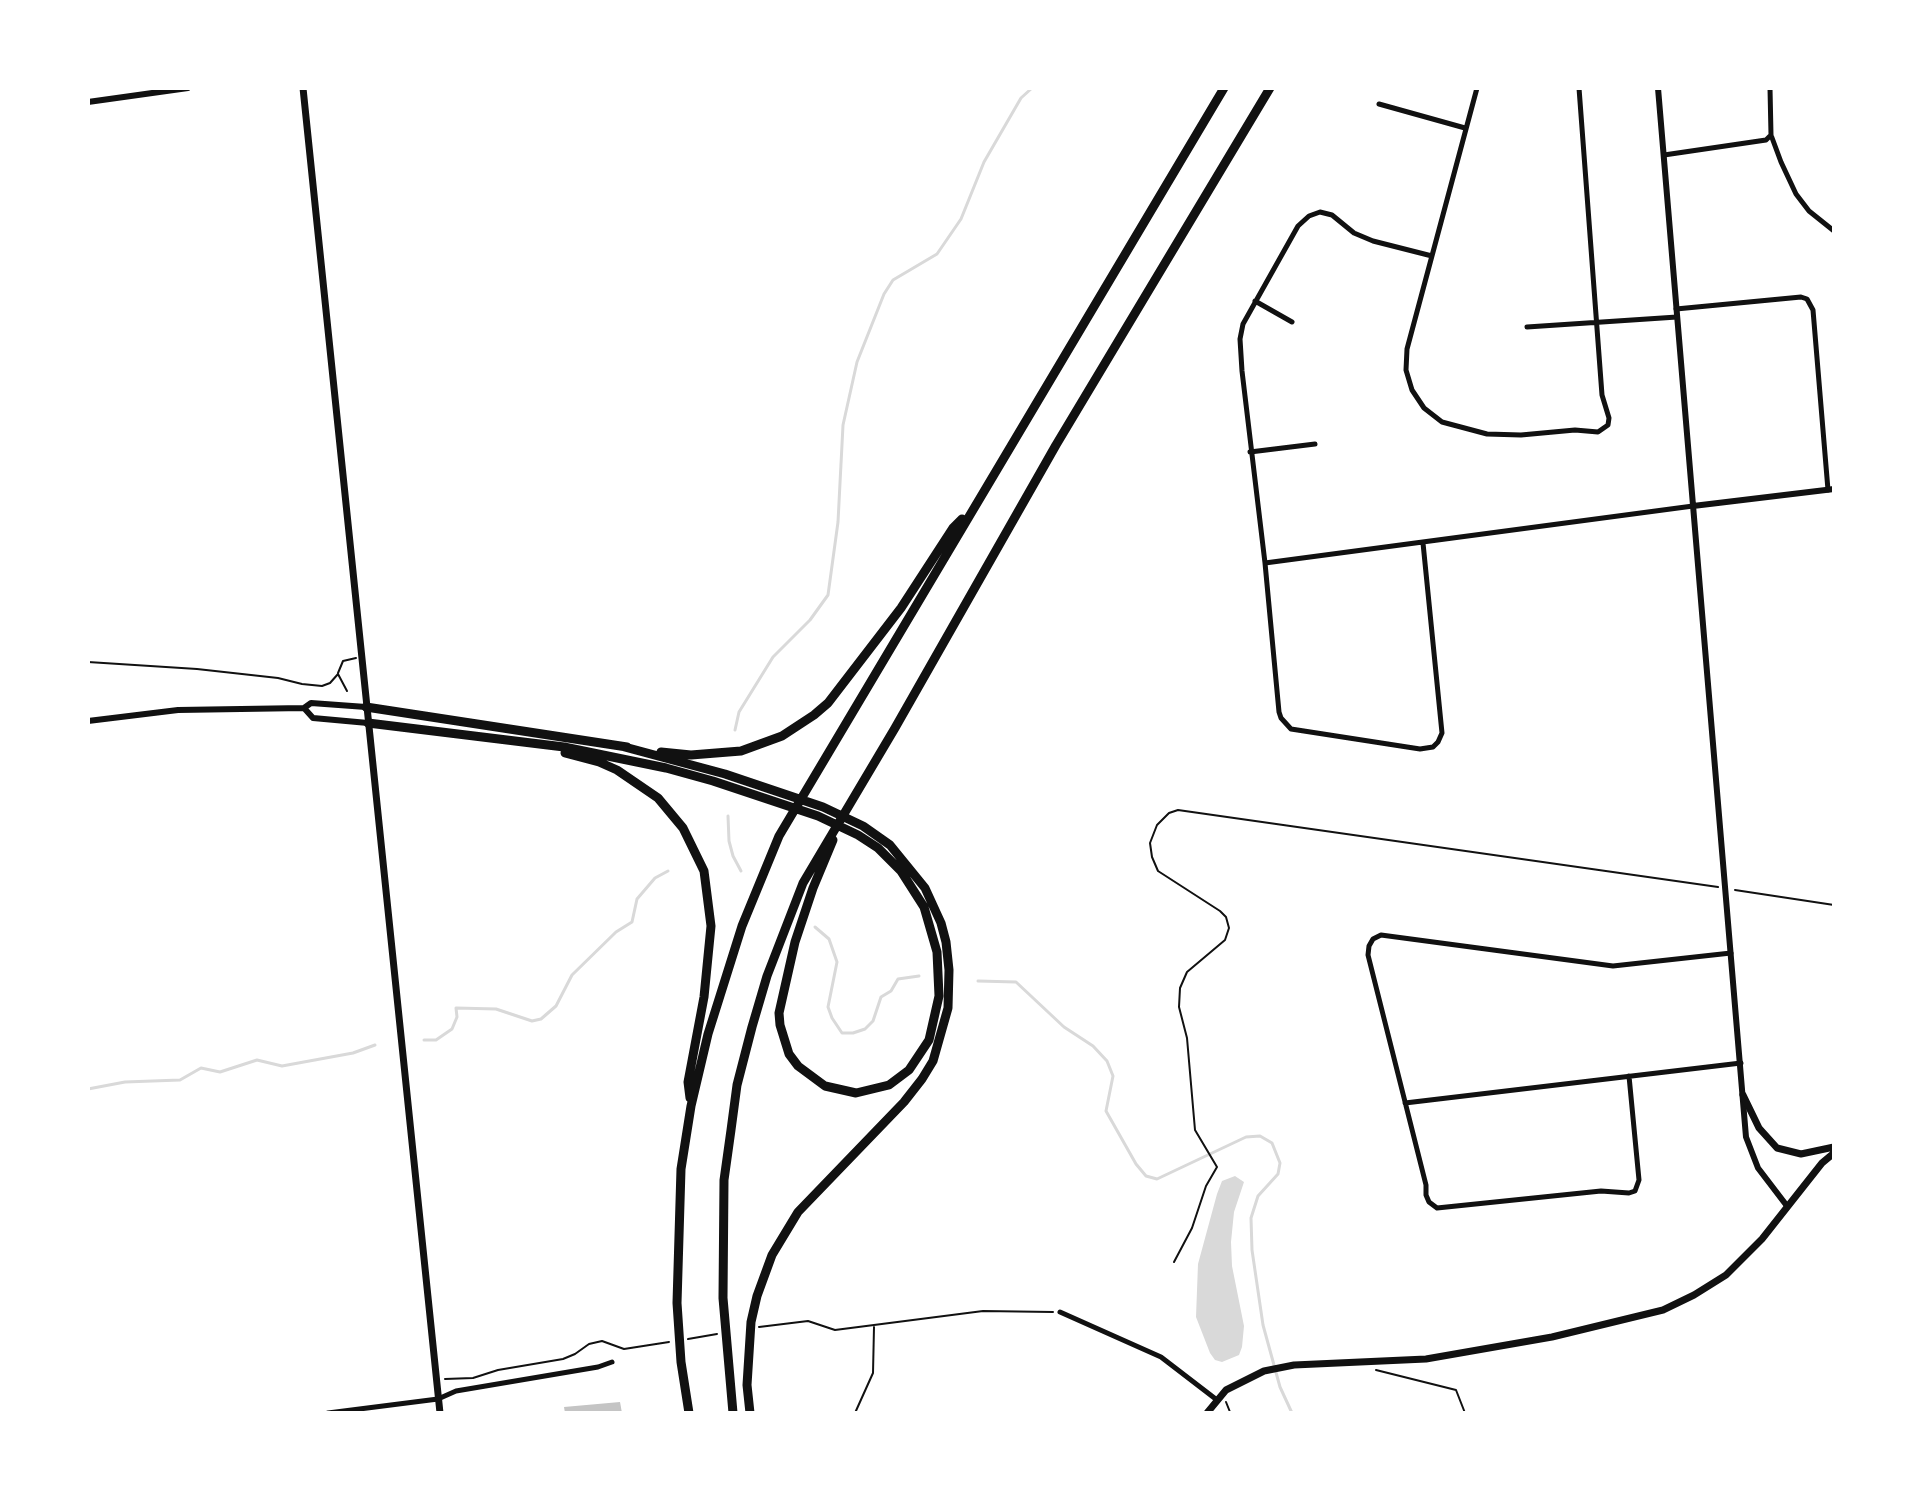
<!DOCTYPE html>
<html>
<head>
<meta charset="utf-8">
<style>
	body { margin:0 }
	#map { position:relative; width:1922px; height:1501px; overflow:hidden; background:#fff; font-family:"Public Sans",sans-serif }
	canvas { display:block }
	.frame { position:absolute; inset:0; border:90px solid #fff; pointer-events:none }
</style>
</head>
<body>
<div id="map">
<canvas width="1922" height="1501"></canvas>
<div class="frame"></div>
</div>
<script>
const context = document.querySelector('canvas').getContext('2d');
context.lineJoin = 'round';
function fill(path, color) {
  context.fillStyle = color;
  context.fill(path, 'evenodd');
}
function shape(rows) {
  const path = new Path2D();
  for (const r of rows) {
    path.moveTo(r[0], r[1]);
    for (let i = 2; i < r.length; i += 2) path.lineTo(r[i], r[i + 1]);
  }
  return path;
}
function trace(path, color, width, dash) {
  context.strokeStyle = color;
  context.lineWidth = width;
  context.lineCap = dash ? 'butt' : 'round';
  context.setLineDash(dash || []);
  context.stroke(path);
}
fill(shape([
	[1235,1176,1244,1182,1234,1212,1231,1242,1232,1266,1244,1326,1242,1347,1239,1355,1222,1362,1215,1360,1210,1353,1196,1317,1198,1264,1217,1194,1222,1181]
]), '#d9d9d9');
trace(shape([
	[735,730,739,712,773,657,810,620,828,595,838,522,843,425,857,362,884,294,893,280,937,254,961,219,984,162,1021,98,1032,88],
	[728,816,729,841,733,856,741,871],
	[815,927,829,939,837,962,828,1007,832,1018,842,1033,853,1033,865,1029,873,1021,881,997,891,991,898,979,919,976],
	[978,981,1016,982,1064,1027,1093,1046,1107,1061,1113,1076,1106,1111,1136,1164,1146,1176,1157,1179,1246,1137,1260,1136,1272,1143,1280,1163,1278,1174,1258,1196,1251,1218,1252,1250,1263,1325,1280,1387,1292,1413],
	[424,1040,436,1040,452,1029,457,1017,456,1008,496,1009,532,1021,541,1019,556,1006,572,975,616,932,632,922,637,899,655,878,668,871],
	[88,1089,125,1082,180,1080,201,1068,220,1072,257,1060,282,1066,353,1053,375,1045]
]), '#d9d9d9', 3);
fill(shape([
	[620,1402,622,1413,565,1413,564,1407]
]), '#c4c4c4');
trace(shape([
	[88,662,197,669,278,678,302,684,322,686,330,683,338,674,347,691],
	[338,673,343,661,356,658],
	[1735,890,1834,905],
	[1174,1262,1192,1228,1206,1186,1217,1167,1195,1130,1187,1038,1179,1007,1180,988,1187,972,1225,940,1229,928,1226,917,1220,911,1158,871,1152,857,1150,843,1157,825,1169,813,1178,810,1718,887],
	[759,1327,808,1321,835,1330,983,1311,1053,1312],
	[688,1339,717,1334],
	[1376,1370,1456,1390,1465,1413],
	[445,1379,473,1378,498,1370,563,1359,575,1354,589,1344,602,1341,624,1349,669,1342],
	[855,1413,873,1373,874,1327],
	[1226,1413,1230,1412,1226,1402]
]), '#111', 2);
trace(shape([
	[1477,88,1407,349,1406,370,1412,390,1424,408,1442,422,1487,434,1521,435,1575,430,1598,432,1608,425,1609,418,1602,395,1579,88],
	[1770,88,1771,135,1781,162,1796,194,1809,211,1834,231],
	[1379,104,1465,128],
	[1664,155,1766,140,1771,135],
	[1255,301,1292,322],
	[1676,309,1801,297,1807,299,1813,310,1828,490],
	[1527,327,1677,317],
	[1250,452,1315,444],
	[1423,543,1442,733,1438,742,1433,747,1420,749,1291,729,1281,718,1279,712,1265,563,1242,371,1240,339,1243,324,1298,226,1309,216,1320,212,1332,215,1354,233,1373,241,1432,256],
	[1265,563,1693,506],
	[1629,1076,1639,1180,1635,1191,1629,1193,1601,1191,1437,1208,1429,1202,1426,1195,1426,1185,1368,955,1369,946,1373,939,1381,935,1613,966,1731,953],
	[1405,1103,1741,1063],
	[1060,1312,1161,1357,1217,1400],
	[328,1413,438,1399,456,1391,598,1367,612,1362]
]), '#111', 5);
trace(shape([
	[1658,88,1746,1137,1758,1168,1787,1206],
	[88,102,188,88],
	[1693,506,1834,489],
	[304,708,313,718,368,723],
	[88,721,178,710,304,708,311,703,366,707]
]), '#111', 6);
trace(shape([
	[303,88,440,1413],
	[1743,1095,1759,1128,1777,1148,1801,1154,1834,1147],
	[1207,1413,1226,1390,1264,1371,1294,1365,1426,1359,1552,1337,1663,1310,1694,1295,1726,1275,1762,1239,1822,1163,1834,1153]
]), '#111', 7);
trace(shape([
	[366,707,627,747],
	[368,723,564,747,666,768,713,781,818,816,858,835,878,848,901,871,924,907,937,952,939,996,929,1040,909,1070,889,1085,856,1093,825,1086,798,1066,789,1054,780,1025,779,1013,795,942,813,888,833,840],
	[621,746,725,774,823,807,863,826,890,845,925,888,941,923,946,942,949,970,948,1008,933,1061,922,1079,904,1102,798,1212,772,1255,757,1296,751,1322,747,1385,750,1413],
	[661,752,691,755,741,751,782,736,814,715,828,703,901,608,953,528,962,519],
	[565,753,599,762,617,770,658,798,683,828,704,871,711,926,704,997,688,1082,690,1098],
	[689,1413,681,1362,677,1303,681,1169,691,1106,708,1034,742,926,779,836,1224,88],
	[733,1413,723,1298,724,1180,731,1130,737,1085,752,1027,767,976,803,883,895,728,1056,445,1270,88]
]), '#111', 9);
</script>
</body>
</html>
